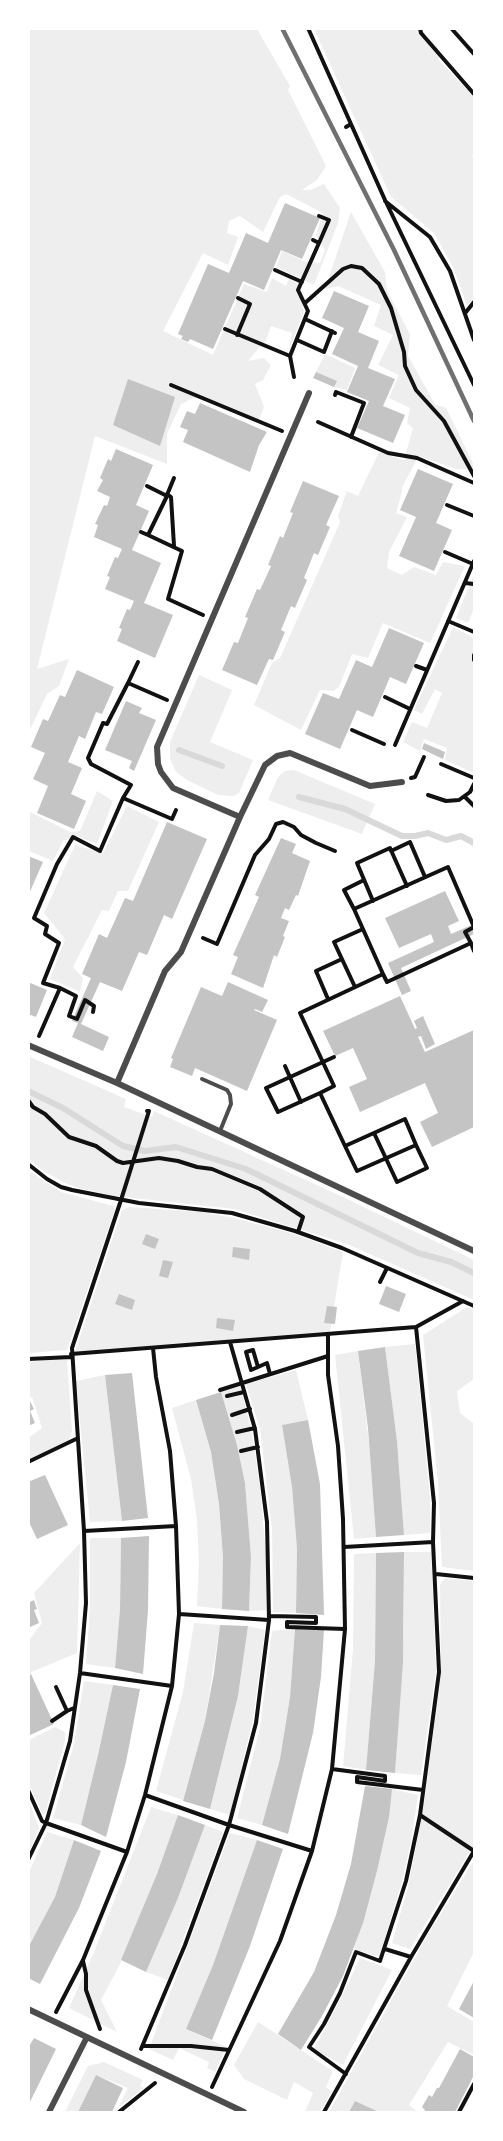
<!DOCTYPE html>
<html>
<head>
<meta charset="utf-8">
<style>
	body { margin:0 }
	#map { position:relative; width:503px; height:2141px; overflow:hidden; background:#fff; font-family:Figtree,sans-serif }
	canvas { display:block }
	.frame { position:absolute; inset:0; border:30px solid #fff; pointer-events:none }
</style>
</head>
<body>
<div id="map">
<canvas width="503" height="2141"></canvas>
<div class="frame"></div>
</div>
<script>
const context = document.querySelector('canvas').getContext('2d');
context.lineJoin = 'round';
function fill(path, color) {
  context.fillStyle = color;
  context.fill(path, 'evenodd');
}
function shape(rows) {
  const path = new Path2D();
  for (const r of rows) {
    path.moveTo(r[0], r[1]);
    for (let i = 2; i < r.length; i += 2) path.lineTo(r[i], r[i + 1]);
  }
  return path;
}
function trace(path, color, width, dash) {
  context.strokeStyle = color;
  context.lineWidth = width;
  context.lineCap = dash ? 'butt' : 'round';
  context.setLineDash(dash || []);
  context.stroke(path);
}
fill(shape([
	[29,29,257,29,290,86,288,90,326,166,317,180,302,190,310,190,324,184,340,208,338,223,314,285,276,267,282,251,304,261,320,263,325,250,316,235,323,213,286,194,280,197,263,232,240,216,229,221,227,233,238,237,228,265,203,253,163,331,213,355,244,284,267,292,272,278,286,286,289,278,297,284,304,311,289,350,292,333,271,326,266,340,248,361,264,358,271,365,263,380,255,384,264,407,259,420,198,396,181,404,167,434,167,464,95,436,37,669,69,659,59,686,47,694,29,732],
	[314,29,418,29,420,32,419,33,440,56,438,59,474,97,474,153,472,156,474,159,474,297,467,306,453,267,434,233,391,197],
	[351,212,385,272,387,291,410,334,408,356,435,404,446,408,474,465,474,470,456,469,419,456,402,487,402,492,396,513,407,517,389,552,387,568,402,575,414,567,436,575,443,562,465,566,430,643,383,623,368,658,352,654,339,687,333,691,320,690,301,730,254,705,272,663,280,658,312,586,340,522,338,516,347,491,358,496,379,452,404,460,413,428,407,423,410,408,389,398,399,375,378,365,393,335,374,326,381,305,338,286,325,289],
	[325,354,355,368,347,390,334,387,336,381,316,372],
	[474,574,474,608,468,623,456,618],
	[453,627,474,638,474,773,445,760,447,748,424,739,420,751,403,742,412,722,427,728,442,693,435,689,422,714,414,710],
	[199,675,232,690,210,742,253,760,239,793,233,796,218,795,187,780,176,772,170,758,170,742],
	[294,770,375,804,362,834,268,800,278,777,285,771],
	[97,791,113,801,97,844,77,836,63,841,53,861,29,851,28,805,30,812,70,832,80,831],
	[127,806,159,822,128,891,118,891,109,911,102,910,73,967,83,978,80,992,50,979,65,939,44,913,75,845,103,853],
	[28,1056,126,1099,124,1107,152,1117,154,1111,343,1197,474,1260,474,1300,347,1244,234,1209,115,1196,82,1189,65,1183,43,1171,29,1159],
	[29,1171,61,1192,113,1206,115,1210,67,1350,29,1353],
	[129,1207,202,1212,234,1218,291,1233,343,1252,330,1332,75,1352,122,1210],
	[467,1307,474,1309,474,1379,457,1391,460,1413,474,1424,474,1571,442,1567,438,1483,423,1335],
	[415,1344,430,1499,430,1533,404,1535,397,1441,385,1347],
	[358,1351,369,1444,376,1537,354,1539,335,1355],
	[67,1358,72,1431,69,1440,29,1459,28,1438,42,1428,32,1397,29,1398,29,1362],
	[296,1370,308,1420,282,1425,292,1487,297,1549,296,1613,273,1612,272,1528,260,1429,246,1384],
	[105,1375,122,1521,90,1522,76,1381],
	[240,1386,252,1434,260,1486,266,1556,266,1610,249,1611,251,1557,245,1483,237,1445,221,1392],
	[196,1400,211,1452,219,1504,223,1557,222,1609,197,1606,199,1561,197,1520,191,1479,172,1408],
	[90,1538,121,1538,120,1609,115,1668,86,1664,90,1607],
	[80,1543,77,1653,29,1673,29,1640,42,1623,34,1593],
	[404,1552,431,1552,436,1671,421,1775,395,1773,404,1631],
	[376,1553,375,1661,366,1770,343,1766,353,1649,354,1554],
	[445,1578,474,1581,474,1845,410,1949,392,1943,408,1887,424,1805,441,1672,440,1584],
	[194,1623,220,1625,205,1721,183,1800,156,1791,183,1692],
	[248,1626,265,1630,253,1719,230,1815,210,1809,238,1696],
	[295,1629,290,1697,280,1759,262,1825,237,1818,260,1728,272,1631],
	[84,1681,113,1685,98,1755,81,1825,53,1818,74,1744],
	[55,1727,65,1732,65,1741,45,1814,43,1815,29,1784,29,1740],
	[392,1789,418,1795,411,1842,401,1885,379,1957,354,1949,377,1871],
	[29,1801,39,1828,29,1853,28,1801],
	[151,1807,178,1815,157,1874,120,1964,101,2000,117,2032,69,2008,94,1952],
	[205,1825,223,1832,168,1980,146,1972,178,1898],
	[47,1832,74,1840,55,1897,29,1948,29,1872],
	[230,1833,257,1840,213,1965,186,2029,226,2047,215,2072,207,2068,209,2062,179,2048,173,2060,149,2049],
	[474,1860,474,1952,447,2006,474,2022,474,2055,448,2042,409,2105,418,2112,379,2112,355,2101,349,2112,329,2112,426,1938],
	[360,1958,392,1970,343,2065,314,2049,341,1998],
	[258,2022,333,2071,326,2087,332,2091,320,2112,305,2112,313,2093,294,2082,287,2100,244,2079,234,2065],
	[104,2062,143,2080,140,2086,144,2088,118,2108,128,2088,96,2075,78,2112,65,2112,88,2066]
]), '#eee');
trace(shape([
	[179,750,222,766],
	[299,797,345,809,402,836,415,836,428,833,446,840,461,836,474,843],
	[28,1091,63,1108,123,1146,145,1151,176,1147,246,1169,418,1253,451,1262,474,1273]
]), '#d9d9d9', 6);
fill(shape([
	[285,203,320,218,302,259,281,250,264,290,243,281,213,349,190,339,188,342,181,339,183,336,178,334,208,264,229,273,246,233,268,243],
	[334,291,369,306,358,332,379,341,368,368,395,379,383,406,405,415,393,443,357,428,369,401,347,392,358,366,332,354,344,328,322,318],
	[316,372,337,381,334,387,313,378],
	[128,379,175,397,160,446,113,425],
	[200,403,267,432,259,445,250,472,183,442,188,430,180,427,187,411,195,414],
	[116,449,153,465,136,505,149,511,132,550,161,563,144,603,173,615,155,658,117,641,122,629,119,628,127,609,130,610,134,601,105,589,110,577,107,576,115,557,118,558,122,549,94,537,98,525,95,524,104,505,107,506,110,497,97,491,103,480,100,478,108,459,111,461],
	[418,469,453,484,436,523,452,530,434,571,399,556,416,517,400,510],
	[303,481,339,496,326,525,330,527,318,555,314,553,304,578,307,580,295,608,291,606,281,630,285,632,273,660,269,659,257,685,222,670,234,642,238,643,248,618,245,617,257,589,260,590,271,566,268,565,280,536,283,538,293,513,290,512],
	[389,628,424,643,406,684,390,677,373,717,357,710,340,749,305,734,323,693,339,699,356,660,372,667],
	[77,670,114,687,102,714,96,712,85,739,79,736,68,762,82,768,71,794,86,801,74,829,37,813,48,786,33,779,45,753,31,747,43,719,48,721,60,695,65,697],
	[126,701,142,708,139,713,156,720,134,771,129,768,132,761,105,750],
	[424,743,445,752,443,759,422,749],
	[167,822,207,839,172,919,164,915,147,955,139,952,122,991,100,982,81,1024,109,1037,103,1051,72,1037,78,1023,72,1021,91,978,82,974,99,934,107,938,125,898,133,901],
	[281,838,296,844,292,853,310,861,298,896,296,895,289,910,285,908,281,918,289,921,283,936,285,937,277,957,274,955,263,988,231,974,238,957,233,955,259,897,255,895],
	[28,856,43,862,28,896],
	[445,891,459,921,448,926,451,934,474,924,474,934,401,968,411,991,402,995,388,963,434,942,431,934,399,948,385,918],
	[28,982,47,990,36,1017,28,1014],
	[228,982,268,1000,262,1012,255,1009,254,1010,277,1020,247,1091,195,1068,192,1076,170,1067,173,1059,171,1058,201,987,222,996],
	[400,996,415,1029,417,1028,414,1021,423,1016,435,1044,426,1049,421,1036,418,1037,425,1052,474,1030,474,1127,432,1147,420,1122,438,1113,425,1083,360,1112,349,1087,367,1079,353,1048,335,1056,323,1031],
	[146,1234,159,1239,155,1249,142,1244],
	[233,1247,250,1249,249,1260,232,1257],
	[163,1260,173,1262,168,1278,159,1276],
	[386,1286,406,1294,399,1312,379,1304],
	[119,1294,135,1300,132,1310,115,1304],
	[327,1306,337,1307,335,1324,324,1323],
	[217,1318,235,1320,233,1331,216,1328],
	[385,1347,397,1441,404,1535,376,1537,368,1428,358,1351],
	[132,1373,148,1518,122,1521,105,1375],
	[221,1392,237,1445,245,1483,251,1557,249,1611,222,1609,223,1557,219,1504,211,1452,196,1400],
	[28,1397,34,1409,30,1411,35,1423,28,1426],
	[308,1420,320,1484,324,1615,296,1613,297,1549,292,1487,282,1425],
	[45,1475,68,1525,37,1539,28,1520,28,1482],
	[149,1536,148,1610,143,1674,115,1668,120,1609,121,1538],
	[404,1552,403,1662,395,1773,366,1770,375,1661,376,1553],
	[34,1600,37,1609,34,1610,39,1623,28,1628,28,1603],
	[220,1625,248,1626,238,1696,210,1809,183,1801,205,1721,214,1673],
	[295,1629,324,1630,321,1677,313,1733,288,1834,262,1825,280,1759,290,1697],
	[31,1674,54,1724,28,1736,28,1676],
	[113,1685,140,1689,126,1762,106,1837,81,1825,98,1755],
	[365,1786,392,1789,389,1817,377,1871,363,1923,343,1976,322,2016,301,2050,278,2034,314,1972,336,1915,351,1864],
	[178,1815,205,1825,178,1898,146,1972,121,1960,157,1874],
	[74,1840,101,1851,79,1908,40,1984,28,1978,28,1948,55,1897],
	[257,1840,283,1849,250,1946,212,2040,186,2029,213,1965],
	[474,1981,474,2018,459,2009],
	[34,2038,56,2049,28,2106,28,2048],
	[460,2049,474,2057,474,2075,455,2112,424,2112,425,2110,422,2107,429,2095,432,2097,437,2088,439,2088],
	[96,2075,123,2088,112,2112,78,2112],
	[355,2101,379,2112,349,2112]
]), '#c4c4c4');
trace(shape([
	[308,28,385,200,474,385],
	[420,28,421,33,474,94],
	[451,28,474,54],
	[346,127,351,124],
	[385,201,430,237,450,271,474,340],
	[319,216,329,220,319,243],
	[275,270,302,282],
	[305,303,343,269,351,266,362,268,379,284,391,308,404,352,405,366,416,390,444,421,474,476],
	[466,312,474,302],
	[305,319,335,333],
	[225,329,290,356],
	[237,335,250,304,238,298],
	[297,340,324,352,332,331],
	[294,377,290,356,308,311,298,290,319,243,313,240],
	[171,385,282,431],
	[335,395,336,392,364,403,351,437],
	[318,422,388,453,417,458,474,483],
	[167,494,171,497,174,546],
	[167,495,174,478],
	[447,505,474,516],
	[141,532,148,535,167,496,147,486],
	[148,535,182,551,168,599,203,615],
	[445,552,473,564],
	[465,583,474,584],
	[448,621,474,632],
	[474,655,474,660],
	[416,666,427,670],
	[128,683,138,662],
	[385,697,410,709],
	[352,730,384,744],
	[395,745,474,561],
	[441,764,474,778],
	[411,778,415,777,424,757],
	[428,795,446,801,459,800,470,792,474,784],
	[465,797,474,806],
	[123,798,131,785,91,764,88,758,103,723,107,724,128,683,167,700],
	[391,851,410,842,425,877],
	[373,901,357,863,390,848,407,886],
	[354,909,344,890,364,880],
	[203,938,217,944,255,855,269,839,276,824,283,822,294,827,301,835,316,843,335,851],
	[383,974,354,909,448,867,474,927,465,932,471,943],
	[355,987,334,942,363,929],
	[60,988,43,983,59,943,45,934,47,926,34,918,57,864,73,837,100,851,123,798,172,819,176,810],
	[328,999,316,971,342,959],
	[39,1036,60,988,76,996,69,1016,77,1019,85,1000,94,1006,93,1012],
	[285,1066,301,1102],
	[320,1093,278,1112,266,1088,334,1057],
	[28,1100,33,1107,45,1114,69,1137,96,1146,117,1161,123,1163,159,1158,178,1161,197,1167,212,1169,260,1189,303,1217,298,1232],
	[374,1133,397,1182,427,1168,416,1145],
	[345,1146,405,1119,416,1145,357,1171,345,1146,320,1093,334,1086,300,1013,383,974,387,982,471,943,474,951],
	[28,1164,47,1179,61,1187,72,1190,139,1203,232,1213,295,1231,342,1248,474,1306],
	[380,1282,387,1268],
	[71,1354,416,1327,463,1301],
	[28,1359,71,1357],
	[258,1367,253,1350,246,1352,251,1370,258,1367,267,1363,270,1374],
	[220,1390,328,1356],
	[227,1396,244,1392],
	[232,1415,250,1409],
	[237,1432,255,1428],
	[241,1451,258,1447],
	[28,1462,76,1439],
	[84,1531,176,1526],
	[344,1547,433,1542],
	[436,1574,474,1578],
	[179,1614,269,1620],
	[269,1616,316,1617,316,1623,287,1622,287,1627,345,1629],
	[80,1673,172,1686],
	[56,1687,67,1711,74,1708],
	[52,1721,67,1711],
	[332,1769,385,1776,385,1781,357,1777,357,1782,423,1790],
	[28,1790,42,1821,46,1823,127,1852],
	[145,1795,229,1825,312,1851],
	[28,1860,46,1823,70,1741,80,1673,86,1603,84,1531,72,1348,121,1200,149,1111,147,1111],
	[385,1949,411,1957],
	[83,1961,86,1974,86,1990,100,2029],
	[56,2012,83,1960,127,1852,145,1795,172,1686,179,1614,176,1526,170,1451,156,1377,153,1348],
	[143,2046,191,2046,229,2050],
	[141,2049,185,1945,229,1825,256,1723,269,1620,267,1522,255,1429,230,1342],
	[346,2074,309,2047,324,2024,340,1993,356,1952,380,1961,406,1881,420,1815],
	[212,2087,280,1941,312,1851,332,1769,345,1629,343,1519,338,1446,328,1375,328,1334],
	[119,2112,155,2083],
	[324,2112,411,1957,474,1851,420,1815,439,1672,433,1542,434,1503,416,1327],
	[459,2112,474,2084]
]), '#111', 4);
trace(shape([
	[202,1079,227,1090,230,1095,231,1104,220,1131]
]), '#4c4c4c', 4);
trace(shape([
	[240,817,173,788,161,772,158,764,157,747,309,393],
	[28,1045,117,1083,474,1251],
	[117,1083,165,971,181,952,240,817,265,765,277,756,290,753,370,786,402,782],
	[28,2009,244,2112],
	[49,2112,87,2037]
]), '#4c4c4c', 6);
trace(shape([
	[282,28,394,250,474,421]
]), '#707070', 4.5);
</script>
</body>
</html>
